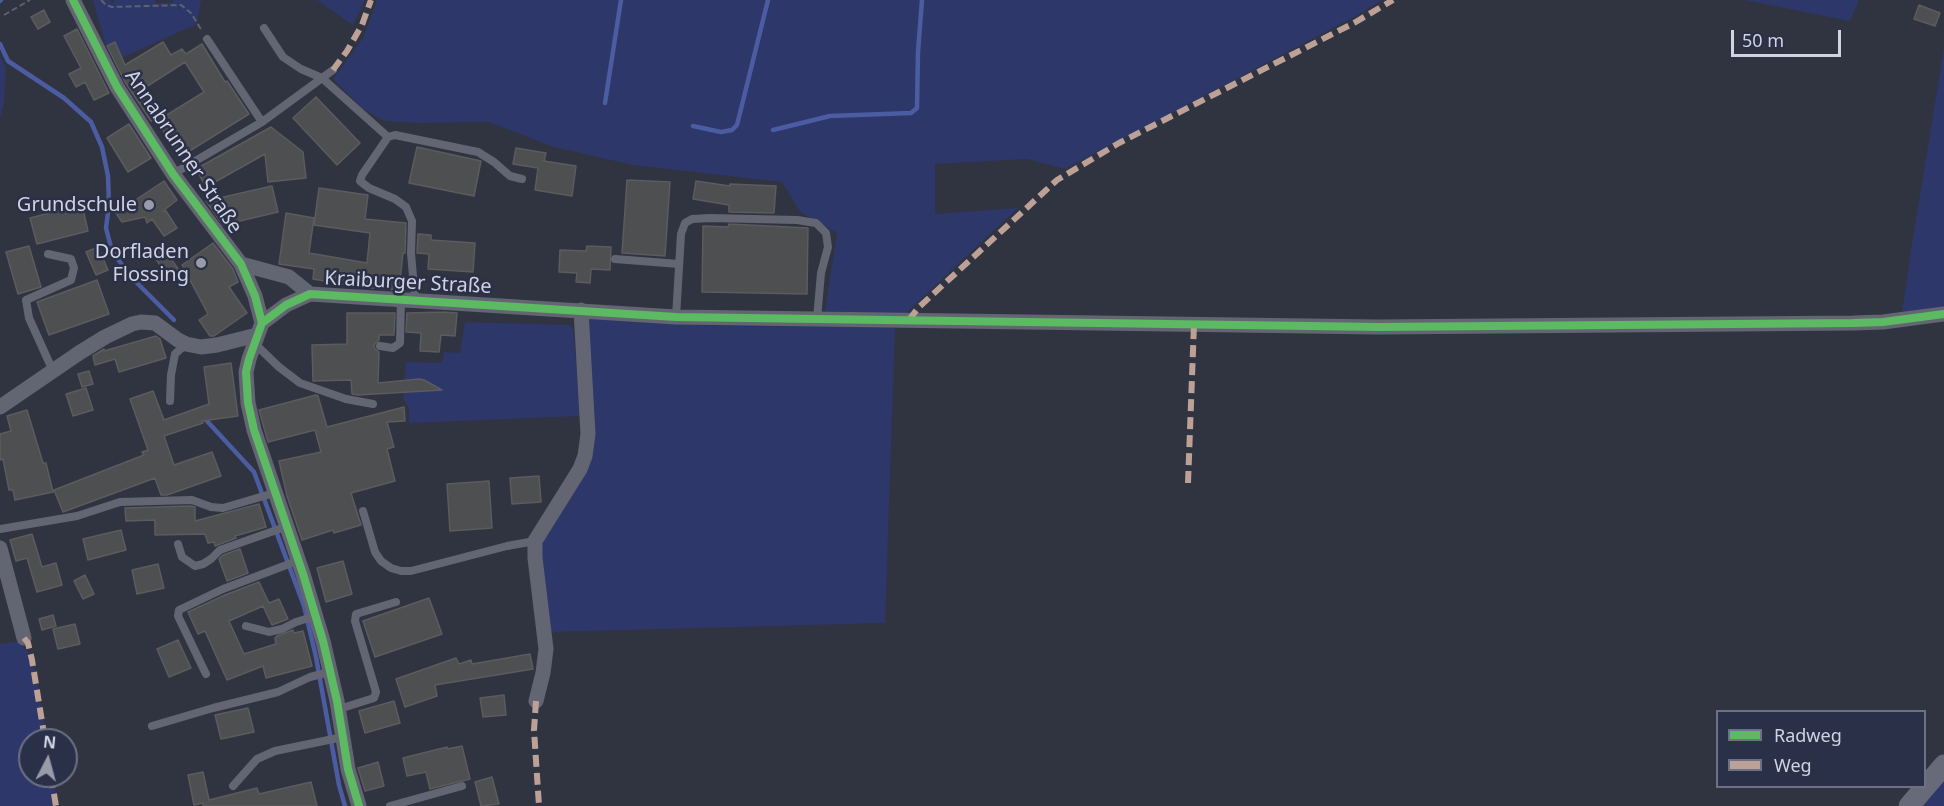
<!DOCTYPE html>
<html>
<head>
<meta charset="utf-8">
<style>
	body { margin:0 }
	#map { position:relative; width:1944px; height:806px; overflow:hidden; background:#303441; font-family:"Noto Sans",sans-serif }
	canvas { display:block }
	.legend { position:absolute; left:1716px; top:710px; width:210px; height:78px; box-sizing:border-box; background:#2a3047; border:2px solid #6c7185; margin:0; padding:8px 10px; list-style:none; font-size:18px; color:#cfd3e2 }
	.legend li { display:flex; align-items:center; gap:12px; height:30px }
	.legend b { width:30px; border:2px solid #6c7185 }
	.north { position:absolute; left:18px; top:728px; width:60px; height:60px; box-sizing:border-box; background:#2a3047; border:2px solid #6c7185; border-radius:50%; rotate:6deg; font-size:16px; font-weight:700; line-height:24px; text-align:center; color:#cfd3e2 }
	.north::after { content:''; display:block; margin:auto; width:21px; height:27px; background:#979baa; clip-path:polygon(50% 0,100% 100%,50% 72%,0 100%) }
	.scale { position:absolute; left:1731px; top:30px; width:110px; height:27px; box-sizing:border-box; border:3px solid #cfd3e2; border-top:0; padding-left:8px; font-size:18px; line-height:21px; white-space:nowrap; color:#cfd3e2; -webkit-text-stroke:4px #2a3047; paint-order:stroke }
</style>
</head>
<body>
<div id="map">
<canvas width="1944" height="806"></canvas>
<ul class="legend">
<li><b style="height:8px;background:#5cba63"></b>Radweg</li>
<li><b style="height:8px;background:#bda197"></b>Weg</li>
</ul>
<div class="north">N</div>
<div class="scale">50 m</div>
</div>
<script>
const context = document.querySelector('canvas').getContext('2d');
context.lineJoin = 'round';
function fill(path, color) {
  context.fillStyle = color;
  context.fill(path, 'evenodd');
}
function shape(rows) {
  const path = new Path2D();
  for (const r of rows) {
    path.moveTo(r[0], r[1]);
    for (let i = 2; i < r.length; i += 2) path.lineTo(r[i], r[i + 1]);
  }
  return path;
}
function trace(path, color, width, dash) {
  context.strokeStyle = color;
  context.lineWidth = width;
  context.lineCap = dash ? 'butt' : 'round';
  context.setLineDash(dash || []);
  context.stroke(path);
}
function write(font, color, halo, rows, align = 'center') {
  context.font = font + ' "Noto Sans",sans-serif';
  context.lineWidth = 5;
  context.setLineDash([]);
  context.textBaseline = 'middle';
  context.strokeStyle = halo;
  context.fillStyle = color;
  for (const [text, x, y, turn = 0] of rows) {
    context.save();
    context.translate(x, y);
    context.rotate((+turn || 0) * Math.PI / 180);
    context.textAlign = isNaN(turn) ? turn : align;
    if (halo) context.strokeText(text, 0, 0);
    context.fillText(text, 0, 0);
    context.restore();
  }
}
fill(shape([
	[93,0,109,0,113,3,115,0,155,0,155,3,172,3,173,0,201,0,197,24,121,58,115,43,106,46],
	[317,0,365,0,353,25],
	[377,0,1382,0,1354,17,1065,169,1027,159,935,164,935,214,1018,208,906,313,895,314,825,311,837,233,800,212,782,182,633,165,554,147,489,122,417,123,384,121,362,108,333,79,363,38],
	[1745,0,1859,0,1850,21],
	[1944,48,1944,307,1902,312,1911,250],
	[0,55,6,68,4,103,0,118],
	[585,319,717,326,895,327,885,623,550,632,540,540,586,463],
	[465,322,569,325,573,328,581,416,409,423,409,408,403,398,406,362,442,363,444,352,460,353],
	[19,641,33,658,47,740,30,740,30,776,53,776,58,806,0,806,0,644],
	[1944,777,1944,806,1920,806]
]), '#2d3769');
trace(shape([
	[0,1,1,0],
	[0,44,8,61,64,98,91,122,102,147,108,176,109,205,106,228,112,251,130,276,174,320],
	[605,103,621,0],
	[693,126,721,132,732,130,737,125,768,0],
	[773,130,830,116,911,113,917,108,918,52,922,0],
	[207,421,254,472,304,606,316,657,339,785,345,806]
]), '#4c5ca2', 4.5);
const building = shape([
	[1919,5,1940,13,1935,26,1914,19,1919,5],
	[44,10,50,22,38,29,31,17,44,10],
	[77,29,109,93,94,100,85,82,76,87,69,74,81,68,64,36,77,29],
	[115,42,125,65,163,42,171,55,182,49,186,54,202,44,225,82,227,81,249,114,180,157,157,121,204,92,185,62,146,87,163,114,151,121,125,82,107,46,115,42],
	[316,97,360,143,337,165,293,118,316,97],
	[129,124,151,158,128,172,107,138,129,124],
	[271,127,303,152,306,178,268,182,265,154,206,187,196,169,271,127],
	[417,147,481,161,474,196,409,183,417,147],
	[516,148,546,153,544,161,576,166,572,196,535,190,538,168,513,164,516,148],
	[627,180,670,182,665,256,622,253,627,180],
	[164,181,177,200,163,211,166,211,177,228,164,236,152,219,147,223,145,217,122,222,116,213,164,181],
	[696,181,730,186,730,184,776,186,774,213,729,212,729,205,693,199,696,181],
	[272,186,278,212,223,225,206,201,272,186],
	[319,188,368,195,365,219,406,223,405,253,403,253,399,290,359,287,313,279,314,269,279,264,286,213,314,218,309,253,367,263,370,233,314,225,319,188],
	[82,205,88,231,37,244,30,218,82,205],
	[729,224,808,228,807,294,702,292,703,226,728,227,729,224],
	[418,234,431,235,431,240,475,243,473,272,428,269,429,254,417,253,418,234],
	[213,243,233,269,238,282,229,287,247,313,214,336,210,336,199,320,208,314,182,265,213,243],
	[29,246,41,287,18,294,6,252,29,246],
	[587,246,611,247,610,270,591,269,590,283,576,282,577,273,559,272,560,250,586,251,587,246],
	[98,247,108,270,96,275,86,252,98,247],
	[163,248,179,270,167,275,153,255,163,248],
	[97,280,109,314,49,335,37,302,97,280],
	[443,312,457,313,455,336,441,335,439,352,420,351,421,333,406,332,407,313,443,312],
	[347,313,395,313,394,335,379,335,379,340,374,345,375,349,379,352,378,383,419,379,424,380,442,390,358,395,352,394,351,380,313,381,312,345,347,344,347,313],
	[156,336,160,339,166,358,119,372,115,359,95,365,93,356,104,349,104,351,156,336],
	[231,363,238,416,202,421,203,423,164,436,174,465,212,452,221,476,167,495,161,495,155,478,63,512,54,490,144,455,142,452,148,450,130,399,153,391,164,420,209,404,204,367,231,363],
	[89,371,93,384,82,387,78,374,89,371],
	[86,388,93,410,73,416,66,394,86,388],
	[316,395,318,396,327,427,404,407,405,421,387,422,394,447,387,449,395,481,351,493,361,525,334,533,333,530,302,540,287,496,279,461,321,452,315,430,268,442,259,410,316,395],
	[27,410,43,463,46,463,53,492,15,500,13,490,9,490,3,459,0,460,0,434,11,431,7,416,27,410],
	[539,476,541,502,512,504,510,478,539,476],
	[489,481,492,528,450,531,447,484,489,481],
	[259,504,266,527,235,536,236,538,215,546,214,542,208,543,205,534,155,535,155,520,126,521,125,508,191,506,195,507,195,521,259,504],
	[121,530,126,550,88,560,83,539,121,530],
	[32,534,42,567,56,563,62,585,37,592,27,558,16,561,10,540,32,534],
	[240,549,248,573,227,581,219,559,223,555,240,549],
	[343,561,352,594,326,602,317,568,343,561],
	[158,564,164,588,137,594,132,570,158,564],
	[85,575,94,594,83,599,74,581,85,575],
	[259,582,269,603,279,599,288,619,272,625,263,606,229,621,244,654,276,644,275,638,277,636,293,630,294,633,303,631,312,666,266,678,263,666,227,680,205,631,198,634,188,612,225,595,259,582],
	[429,598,442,634,375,657,363,621,429,598],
	[53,615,56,626,42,630,39,619,53,615],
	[75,624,80,644,58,649,53,629,75,624],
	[178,640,191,668,169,677,157,649,178,640],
	[530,654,533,669,435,685,437,696,405,707,396,679,456,658,459,664,471,660,472,664,530,654],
	[504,695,506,715,483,717,480,698,504,695],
	[394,701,400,723,365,733,359,711,394,701],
	[248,708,254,732,221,739,215,715,248,708],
	[462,746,470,779,430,789,426,772,407,776,403,758,447,747,447,749,462,746],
	[378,762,384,786,365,791,358,768,378,762],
	[203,772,209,800,257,788,259,794,311,782,317,806,203,806,203,803,194,805,188,775,203,772],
	[492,777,499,804,481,806,475,782,492,777]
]);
fill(building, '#4e4f50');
trace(building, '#5c5b5e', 1.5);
trace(shape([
	[101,0,106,5,112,7,181,5,191,13,202,31],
	[4,15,30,0]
]), '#5f626c', 2, [6, 3]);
trace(shape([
	[264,28,283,57,301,69,322,78,388,137],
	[207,39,262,122],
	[173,174,262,122,333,70],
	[48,254,71,259,74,268,71,280,26,300,29,318,53,371],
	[615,259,679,264],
	[415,300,411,253,412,221,406,207,395,199,369,188,360,181,362,175,388,137,395,135,478,152,494,162,510,176,522,179],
	[676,317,681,234,685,223,692,219,710,218,797,220,816,223,826,233,828,247,821,273,817,319],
	[254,343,279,367,300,383,346,399,373,404],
	[380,346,393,348,400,343,401,299],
	[170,401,171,375,175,354,186,344],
	[363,511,375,552,381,561,391,568,401,571,411,571,507,546,535,541],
	[0,529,77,516,120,502,192,500,211,507,223,508,274,493],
	[178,544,182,557,195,566,203,564,211,559,220,550,285,527],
	[246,626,269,632,282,629,296,622,315,616],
	[206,674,178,616,179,610,223,589,297,561],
	[339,709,374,698,376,692,355,621,356,614,396,602],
	[152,726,213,708,278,692,310,677,330,672],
	[233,786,257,759,275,751,343,737],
	[390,806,462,786]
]), '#636672', 8);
trace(shape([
	[73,0,117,87,173,174,241,264,255,296,262,323],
	[241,264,289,277,310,294],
	[0,407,79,353,105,337,132,324,141,322,155,323,178,340,186,344,201,347,217,345,257,335],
	[0,548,24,638],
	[536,701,543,673,546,649,535,558,535,541,580,469,585,456,588,434,581,310],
	[359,806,348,769,337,701,323,641,303,574,254,430,248,403,246,372,249,359,262,323,286,305,310,294,676,317,1378,327,1853,323,1883,322,1944,314]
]), '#636672', 15);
trace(shape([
	[1909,806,1944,765]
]), '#666a79', 21);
trace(shape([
	[333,70,347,51,362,25,371,0],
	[909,320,918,308,1057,180,1119,143,1354,23,1393,0],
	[1188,483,1194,324],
	[24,638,28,643,32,660,45,740],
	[536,701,534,730,539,806],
	[51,776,56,806]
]), '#bda197', 6, [12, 6]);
trace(shape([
	[73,0,117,87,173,174,241,264,255,296,262,323],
	[359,806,348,769,337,701,323,641,303,574,254,430,248,403,246,372,249,359,262,323,286,305,310,294,676,317,1378,327,1853,323,1883,322,1944,314]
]), '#5cba63', 8);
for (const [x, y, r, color] of [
	[149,205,6,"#979baa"],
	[201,263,6,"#979baa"]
]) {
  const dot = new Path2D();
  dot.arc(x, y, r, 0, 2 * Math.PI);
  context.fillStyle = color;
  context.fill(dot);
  trace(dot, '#2a3047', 2);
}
write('20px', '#cfd3e2', '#2a3047', [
	["Annabrunner Straße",183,152,56],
	["Kraiburger Straße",408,283,3]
]);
write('20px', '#cfd3e2', '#2a3047', [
	["Grundschule",137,205],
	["Dorfladen",189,252],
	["Flossing",189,275]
], 'right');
</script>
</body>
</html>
